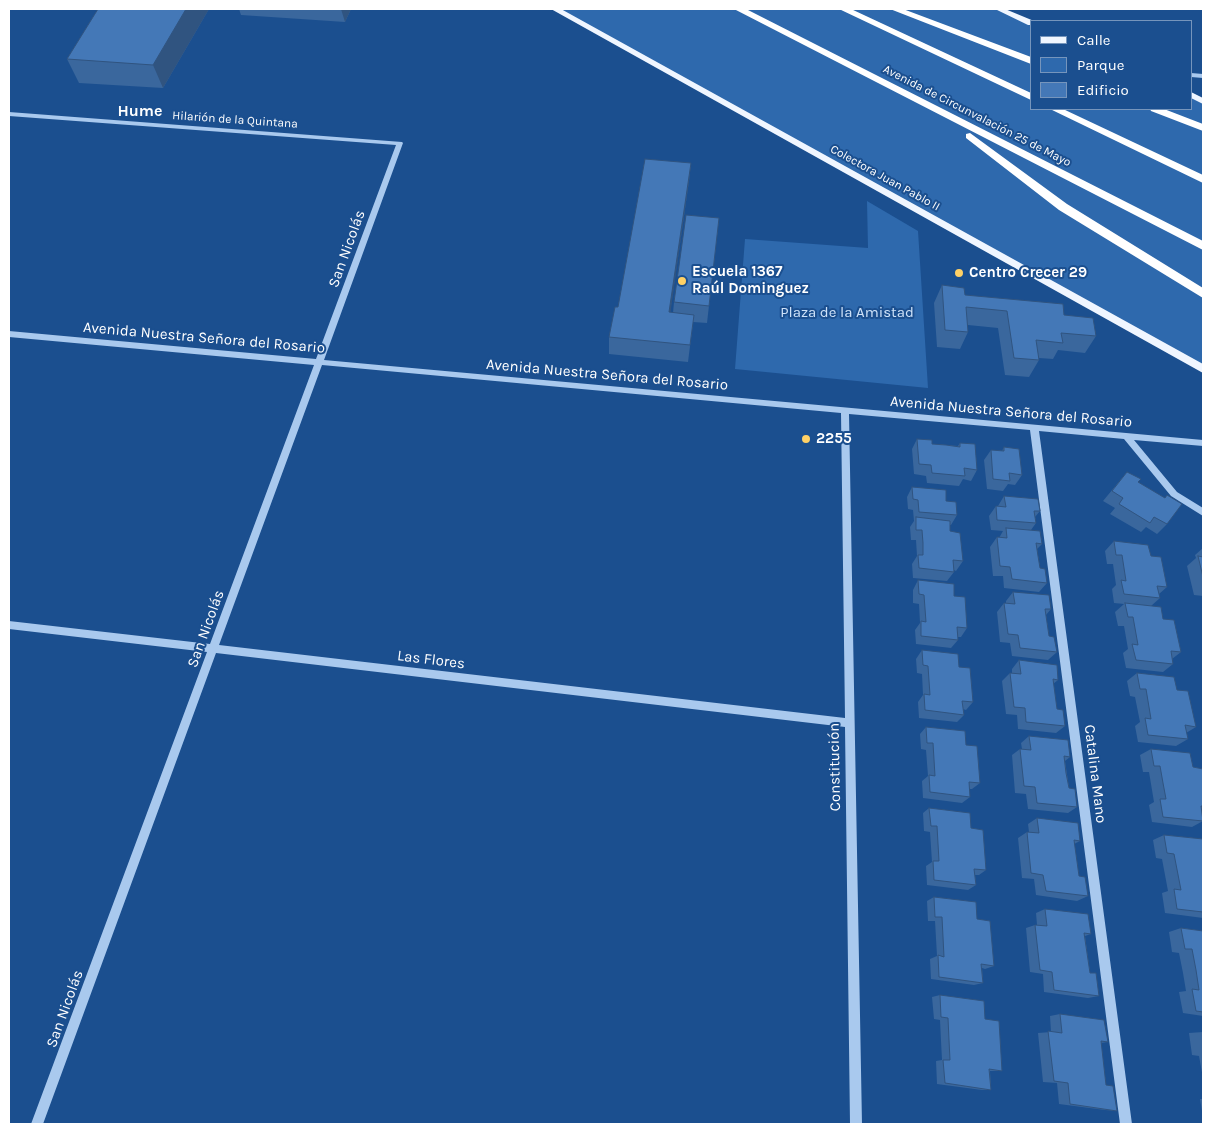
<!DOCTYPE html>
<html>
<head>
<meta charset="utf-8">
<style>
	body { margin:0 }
	#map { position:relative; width:1212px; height:1133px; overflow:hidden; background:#1b4f8f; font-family:Karla,sans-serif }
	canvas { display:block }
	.frame { position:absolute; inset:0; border:10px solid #fff; pointer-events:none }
	.legend { position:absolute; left:1030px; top:20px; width:162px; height:90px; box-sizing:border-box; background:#1b4f8f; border:1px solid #7695bc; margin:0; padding:6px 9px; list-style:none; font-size:15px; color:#fff }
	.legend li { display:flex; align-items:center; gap:10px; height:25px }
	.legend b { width:25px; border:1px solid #7695bc }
</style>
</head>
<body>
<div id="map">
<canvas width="1212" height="1133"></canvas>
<div class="frame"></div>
<ul class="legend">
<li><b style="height:6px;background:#f0f6ff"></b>Calle</li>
<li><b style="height:14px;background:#2e69ad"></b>Parque</li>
<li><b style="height:14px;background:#4478b7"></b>Edificio</li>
</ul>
</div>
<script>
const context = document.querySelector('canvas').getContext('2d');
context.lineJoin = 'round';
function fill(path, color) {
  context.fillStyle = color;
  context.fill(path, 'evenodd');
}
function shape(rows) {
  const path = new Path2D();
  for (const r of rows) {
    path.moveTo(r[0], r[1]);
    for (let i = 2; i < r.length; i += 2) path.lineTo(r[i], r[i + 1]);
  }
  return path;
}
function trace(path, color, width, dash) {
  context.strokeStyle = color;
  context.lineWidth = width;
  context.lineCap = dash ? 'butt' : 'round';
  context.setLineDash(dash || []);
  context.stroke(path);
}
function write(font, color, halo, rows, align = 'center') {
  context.font = font + ' Karla,sans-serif';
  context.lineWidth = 4;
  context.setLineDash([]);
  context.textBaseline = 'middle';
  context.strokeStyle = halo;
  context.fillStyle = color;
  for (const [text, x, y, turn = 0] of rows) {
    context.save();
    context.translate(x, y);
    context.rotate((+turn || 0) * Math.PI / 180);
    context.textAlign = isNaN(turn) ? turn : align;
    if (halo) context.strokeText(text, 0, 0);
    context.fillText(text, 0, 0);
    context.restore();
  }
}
fill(shape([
	[555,9,999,9,1031,23,1031,109,1191,109,1191,95,1203,101,1203,369],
	[867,201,918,231,928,388,735,369,745,239,868,248]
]), '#2e69ad');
fill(shape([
	[1191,73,1203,74,1203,78,1191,77,1191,73],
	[9,112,402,142,403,143,324,360,1203,440,1203,446,1134,440,1177,492,1203,508,1203,516,1171,496,1124,439,1039,431,1132,1124,1120,1124,1030,430,849,414,862,1124,850,1124,845,727,216,653,43,1124,31,1124,207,652,9,629,9,621,210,644,314,365,9,337,9,331,316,359,396,145,9,116,9,112],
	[322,365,841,413,845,718,219,645,322,365]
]), '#a9c9ee');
fill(shape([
	[551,9,561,9,1203,364,1203,373,551,9],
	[995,9,1005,9,1034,21,1031,21,1031,25,1028,25,995,9],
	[1191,92,1203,98,1203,104,1191,98,1191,92]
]), '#f0f6ff');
fill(shape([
	[734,9,746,9,1203,241,1203,250,734,9],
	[839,9,851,9,1031,93,1031,100,839,9],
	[890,9,903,9,1031,57,1031,64,890,9],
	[1050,109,1063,109,1203,175,1203,183,1050,109],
	[1150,109,1164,109,1203,124,1203,131,1151,111,1150,109],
	[970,133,1067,204,1203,288,1203,298,1059,210,966,138,966,134,970,133]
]), '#fff');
fill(shape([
	[98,9,209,9,163,88,79,83,67,59],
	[239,9,351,9,345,22,241,15],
	[691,163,689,181,670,313,673,313,674,302,719,218,707,323,693,322,688,362,609,354,609,337,618,307],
	[942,285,965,295,1064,315,1096,336,1085,353,1058,350,1053,359,1039,358,1039,360,1029,377,1005,375,998,328,968,325,968,332,960,349,937,347,934,303],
	[917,439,932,444,958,446,960,443,977,470,971,481,963,479,959,486,927,483,926,476,914,474,912,449],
	[1004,447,1022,475,1015,485,1008,484,1003,491,987,489,984,460,991,450,1002,451],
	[1127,472,1138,482,1167,524,1157,534,1146,527,1141,532,1110,514,1115,508,1103,501],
	[912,487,946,501,957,515,951,525,950,525,950,531,963,561,956,571,954,570,954,572,947,581,913,578,912,564,917,556,916,540,911,540,910,527,914,521,913,510,908,509,907,497],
	[1004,496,1040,511,1035,517,1036,523,1031,530,1042,544,1037,549,1040,568,1047,583,1039,592,1004,588,1003,576,993,576,990,547,997,537,999,538,1003,531,991,530,989,516,996,506,998,506],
	[1114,541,1151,556,1167,587,1159,594,1160,598,1151,606,1163,619,1181,652,1172,659,1173,664,1163,672,1126,668,1123,653,1128,649,1124,626,1118,626,1115,612,1124,604,1114,603,1112,589,1116,585,1113,564,1107,564,1105,551],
	[1203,548,1203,596,1194,595,1187,566,1196,558,1195,555],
	[918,580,954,596,967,628,961,637,958,637,958,640,951,648,916,644,915,630,920,623,919,604,913,603,913,590],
	[1013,592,1051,609,1046,615,1049,636,1057,652,1048,660,1012,656,1010,643,1000,642,997,612,1004,603,1006,603,1006,601],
	[922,650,959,667,973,702,966,710,963,709,964,715,957,722,919,718,918,702,923,695,922,674,917,673,916,659],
	[1019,660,1058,680,1053,684,1057,709,1065,726,1056,733,1018,729,1017,715,1006,714,1002,681,1010,673,1012,673,1012,669],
	[1137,673,1177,690,1196,727,1186,733,1188,739,1176,746,1138,742,1135,726,1140,722,1135,697,1130,696,1127,681],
	[926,727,966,745,980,783,972,789,969,789,970,797,962,803,923,798,922,781,928,776,926,750,921,749,920,734],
	[1029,736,1070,757,1065,761,1069,788,1077,807,1068,813,1028,809,1026,794,1015,793,1012,755,1020,749,1022,749,1021,743],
	[1151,749,1193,767,1203,769,1203,812,1202,812,1203,821,1192,827,1152,822,1149,805,1154,802,1149,772,1143,772,1140,755],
	[929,808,971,828,986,870,979,875,975,875,976,885,968,890,927,885,926,866,932,862,930,832,924,831,923,813],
	[1037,818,1080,841,1074,844,1079,876,1088,896,1077,901,1036,895,1034,879,1022,878,1018,838,1027,832,1029,832,1028,824],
	[1164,835,1203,839,1203,918,1165,913,1162,893,1168,891,1162,859,1156,858,1153,840],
	[934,897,977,919,994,966,985,969,982,968,983,983,974,985,931,979,930,959,937,956,935,921,928,921,927,901],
	[1045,909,1091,934,1085,936,1090,973,1099,996,1088,998,1044,992,1043,974,1030,972,1026,928,1035,925,1037,925,1036,913],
	[1181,928,1203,931,1203,1016,1183,1013,1179,992,1186,991,1183,973,1179,953,1172,952,1169,932],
	[940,995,985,1019,1002,1071,990,1071,991,1090,982,1090,937,1084,936,1061,942,1060,941,1041,940,1020,934,1019,932,997],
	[1060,1014,1108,1042,1101,1043,1106,1085,1117,1111,1105,1110,1059,1104,1057,1083,1043,1082,1038,1033,1051,1032,1050,1016],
	[1203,1032,1203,1078,1199,1056,1192,1055,1189,1033],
	[1200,1099,1203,1099,1203,1117]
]), '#3a679d');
fill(shape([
	[186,9,209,9,163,88,153,65],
	[341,9,351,9,345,22],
	[691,163,689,181,668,330,669,312]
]), '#305480');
const building = shape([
	[98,9,186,9,153,65,67,59,98,9],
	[645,159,691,163,669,312,694,315,690,345,609,337,615,307,618,307,645,159],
	[686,215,719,218,709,306,674,302,686,215],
	[942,285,964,288,965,295,1063,304,1064,315,1093,318,1096,336,1061,333,1063,343,1036,340,1039,360,1014,358,1007,311,966,307,968,332,945,330,942,285],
	[917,439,932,440,932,444,946,445,960,447,960,443,975,444,977,470,964,468,965,476,932,473,931,465,919,464,917,439],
	[1004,447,1019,449,1022,475,1009,473,1010,481,993,479,991,450,1004,451,1004,447],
	[1127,472,1141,479,1138,482,1165,498,1167,495,1182,504,1167,524,1154,517,1150,523,1119,504,1123,498,1112,491,1127,472],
	[912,487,946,490,946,501,956,502,957,515,919,512,918,500,913,499,912,487],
	[1004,496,1038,499,1040,511,1034,511,1036,523,997,520,996,506,1006,507,1004,496],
	[916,517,950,521,950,531,960,533,963,561,953,560,954,572,919,568,918,555,923,555,923,543,922,530,916,530,916,517],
	[1006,528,1040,531,1042,544,1036,543,1038,556,1040,568,1045,569,1047,583,1012,579,1010,567,1000,566,997,537,1007,538,1006,528],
	[1114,541,1148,545,1151,556,1161,557,1167,587,1157,586,1160,598,1124,594,1121,580,1126,581,1122,555,1116,555,1114,541],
	[1198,556,1203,557,1203,580,1203,577,1198,556],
	[918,580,954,584,954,596,965,597,967,628,957,627,958,640,921,636,921,621,926,622,924,595,919,594,918,580],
	[1013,592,1049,595,1051,609,1045,609,1049,636,1054,637,1057,652,1020,648,1018,635,1008,634,1004,603,1015,604,1013,592],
	[1125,603,1161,607,1163,619,1174,620,1181,652,1171,651,1173,664,1136,660,1132,644,1138,645,1133,617,1128,617,1125,603],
	[922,650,958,654,959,667,970,668,973,702,962,701,964,715,925,710,924,694,930,695,928,666,923,665,922,650],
	[1019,660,1057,665,1058,680,1053,679,1057,709,1063,710,1065,726,1026,722,1025,708,1014,707,1010,673,1021,674,1019,660],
	[1137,673,1174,677,1177,690,1188,691,1196,727,1185,725,1188,739,1148,735,1145,718,1151,719,1146,689,1140,689,1137,673],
	[926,727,965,731,966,745,977,746,980,783,969,782,970,797,930,792,929,775,935,776,933,743,927,743,926,727],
	[1029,736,1068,740,1070,757,1064,756,1066,773,1069,788,1075,789,1077,807,1037,803,1035,787,1024,786,1020,749,1031,750,1029,736],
	[1151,749,1190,753,1193,767,1203,769,1203,806,1201,806,1203,821,1163,817,1160,799,1166,799,1163,783,1160,766,1154,766,1151,749],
	[929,808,970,813,971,828,983,830,986,870,974,869,976,885,934,880,933,861,939,861,937,826,931,826,929,808],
	[1037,818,1078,823,1080,841,1074,840,1079,876,1085,877,1088,896,1046,891,1043,875,1031,873,1027,832,1039,833,1037,818],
	[1164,835,1203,839,1203,912,1177,909,1174,889,1181,890,1174,854,1167,853,1164,835],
	[934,897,976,902,977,919,990,921,994,966,981,964,983,983,939,977,938,955,944,957,942,917,935,917,934,897],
	[1045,909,1088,914,1091,934,1084,933,1090,973,1096,973,1099,996,1054,990,1052,972,1040,970,1035,925,1047,926,1045,909],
	[1181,928,1203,931,1203,1012,1196,1011,1192,989,1199,990,1196,970,1192,949,1185,949,1181,928],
	[940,995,984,1001,985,1019,999,1021,1002,1071,989,1069,991,1090,945,1083,943,1060,950,1060,949,1040,948,1018,941,1017,940,995],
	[1060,1014,1104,1020,1108,1042,1101,1041,1106,1085,1113,1086,1117,1111,1070,1104,1068,1083,1054,1081,1048,1031,1062,1033,1060,1014]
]);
fill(building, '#4478b7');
trace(building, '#305480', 1);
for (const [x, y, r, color] of [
	[959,273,5,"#ffd166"],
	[682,281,5,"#ffd166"],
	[806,439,5,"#ffd166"]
]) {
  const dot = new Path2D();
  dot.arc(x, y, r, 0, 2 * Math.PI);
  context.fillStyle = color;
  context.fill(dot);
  trace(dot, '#1b4f8f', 2);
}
write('12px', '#fff', '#1b4f8f', [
	["Avenida de Circunvalación 25 de Mayo",977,116,27],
	["Hilarión de la Quintana",235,120,4],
	["Colectora Juan Pablo II",885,178,29]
]);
write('15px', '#fff', '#1b4f8f', [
	["San Nicolás",347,249,-70],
	["Avenida Nuestra Señora del Rosario",204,338,5],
	["Avenida Nuestra Señora del Rosario",607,375,5],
	["Avenida Nuestra Señora del Rosario",1011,412,5],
	["San Nicolás",206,629,-70],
	["Las Flores",431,660,7],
	["Constitución",835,767,-91],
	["Catalina Mano",1095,774,83],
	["San Nicolás",65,1009,-70]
]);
write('bold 15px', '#fff', '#1b4f8f', [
	["Escuela 1367",692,272],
	["Raúl Dominguez",692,289],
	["Centro Crecer 29",969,273],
	["2255",816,439]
], 'left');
write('15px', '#cfe3fa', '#1b4f8f', [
	["Plaza de la Amistad",847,313]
]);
write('bold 16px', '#fff', '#1b4f8f', [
	["Hume",140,111]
]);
</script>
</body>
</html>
